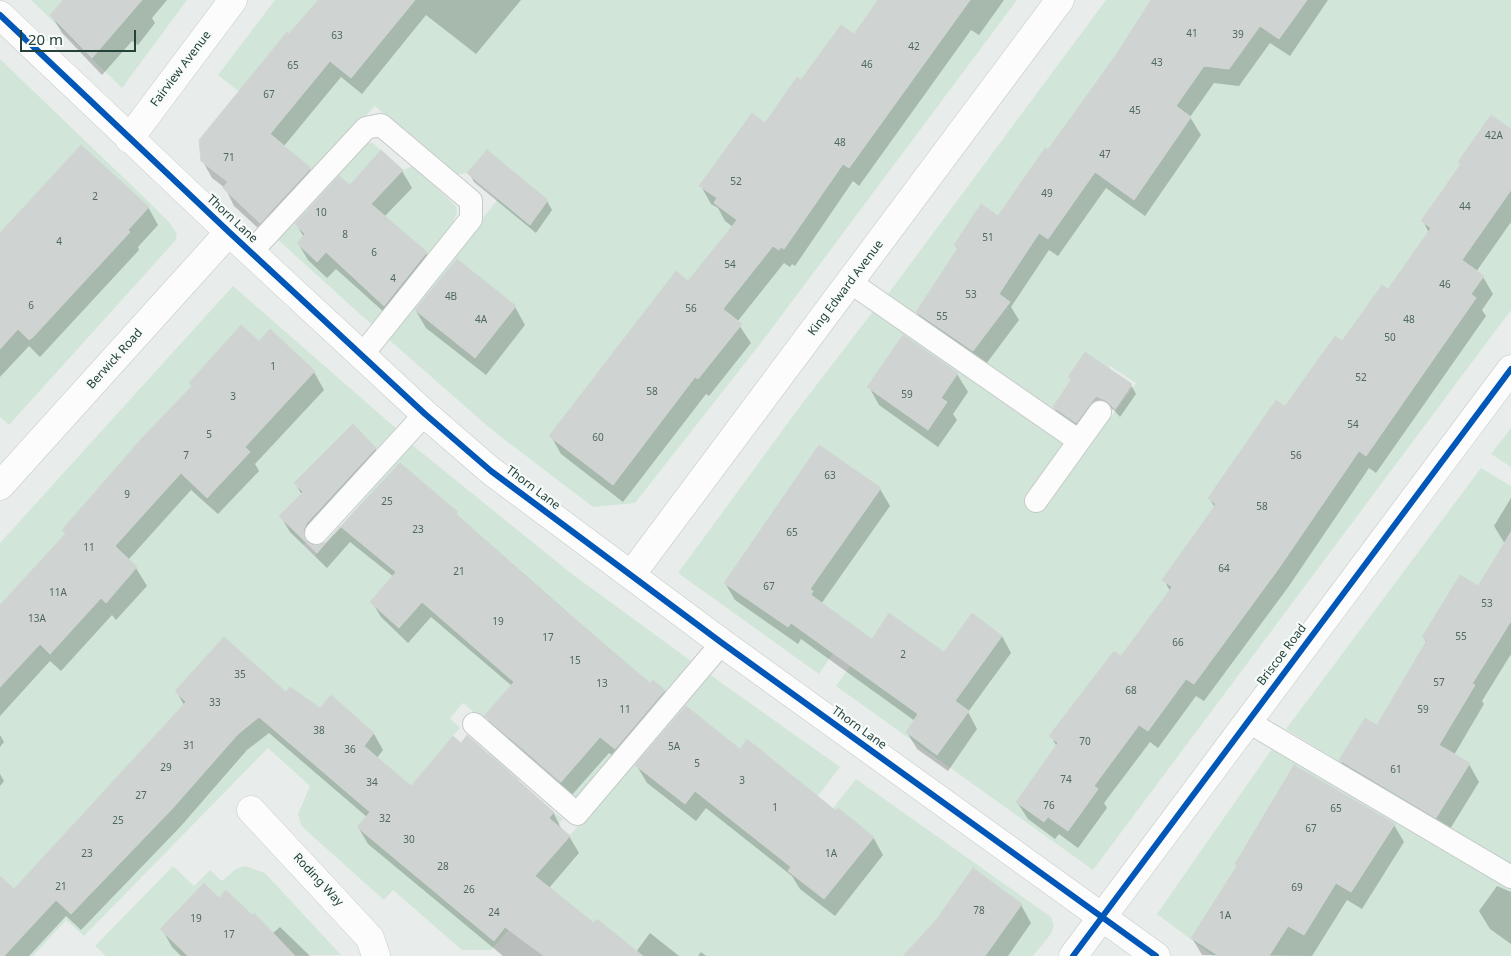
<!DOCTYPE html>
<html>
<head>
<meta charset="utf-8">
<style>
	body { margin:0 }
	#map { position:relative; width:1511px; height:956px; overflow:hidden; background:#e8edeb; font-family:"Noto Sans",sans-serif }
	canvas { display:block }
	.scale { position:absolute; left:20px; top:30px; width:116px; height:22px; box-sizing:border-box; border:2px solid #24423a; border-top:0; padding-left:6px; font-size:15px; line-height:18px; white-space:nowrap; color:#24423a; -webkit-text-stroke:4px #f7fbf9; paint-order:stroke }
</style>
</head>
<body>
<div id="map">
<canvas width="1511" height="956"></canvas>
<div class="scale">20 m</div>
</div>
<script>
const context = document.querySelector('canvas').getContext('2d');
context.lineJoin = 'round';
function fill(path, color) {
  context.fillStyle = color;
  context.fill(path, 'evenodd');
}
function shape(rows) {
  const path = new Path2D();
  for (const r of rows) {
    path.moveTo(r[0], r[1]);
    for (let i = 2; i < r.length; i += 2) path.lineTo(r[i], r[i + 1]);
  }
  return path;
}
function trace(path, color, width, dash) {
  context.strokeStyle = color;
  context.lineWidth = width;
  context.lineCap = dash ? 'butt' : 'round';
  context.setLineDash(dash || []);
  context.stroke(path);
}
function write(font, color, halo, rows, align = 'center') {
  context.font = font + ' "Noto Sans",sans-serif';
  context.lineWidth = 4.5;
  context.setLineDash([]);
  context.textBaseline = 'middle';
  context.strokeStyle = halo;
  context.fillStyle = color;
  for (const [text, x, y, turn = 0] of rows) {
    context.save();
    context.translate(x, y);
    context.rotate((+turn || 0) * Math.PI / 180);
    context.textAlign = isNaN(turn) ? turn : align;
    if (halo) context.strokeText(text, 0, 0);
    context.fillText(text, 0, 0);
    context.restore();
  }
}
fill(shape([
	[31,0,187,0,122,88],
	[275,0,1017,0,764,339,635,503,593,507,492,430,387,338,498,199,467,173,455,175,375,106,271,216,267,213,280,164,291,151,271,134,278,123,218,75],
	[1106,0,1511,0,1511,310,1093,870,836,686,850,666,833,653,819,674,678,573,798,409,874,310,1065,441,1024,501,1040,513,1047,503,1136,383,1110,366,1089,396,1094,399,1074,427,885,298],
	[0,59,151,204,169,222,177,234,175,241,9,425,0,417],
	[364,143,373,143,403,170,413,166,456,206,457,212,451,230,372,325,276,238],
	[233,286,398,430,317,514,319,516,300,536,306,542,303,545,315,556,411,444,572,574,691,661,684,675,576,799,559,784,564,778,540,758,535,764,508,739,511,735,487,713,482,719,463,703,450,718,460,728,453,736,477,756,489,753,521,778,517,783,563,819,558,825,570,835,709,674,840,767,801,818,816,830,856,779,1051,917,1054,925,1051,934,1033,956,544,956,541,954,544,950,513,925,491,950,462,950,393,890,384,900,308,832,301,825,298,814,310,786,268,748,84,936,66,920,33,956,0,956,0,543],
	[1511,428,1511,467,1491,454],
	[1481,468,1511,486,1511,867,1286,729],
	[1274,746,1511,889,1511,956,1213,956,1157,914],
	[173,866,194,886,210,870,222,881,236,869,245,866,265,873,341,955,106,956,95,946]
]), '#d1e6d8');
fill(shape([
	[65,0,167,0,152,18,155,23,138,45,132,41,102,75,62,33,52,16],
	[319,0,521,0,476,54,426,15,362,94,341,77,284,146,310,169,320,186,270,239,234,206,225,188,212,178,202,160,290,36],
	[880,0,1004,0,979,35,971,30,859,186,853,181,795,266,792,264,790,267,784,263,737,322,751,343,709,396,706,394,623,502,561,454,551,436,688,283,733,227,725,221,718,208,711,204,701,186,766,124,801,81,855,36],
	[1154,0,1328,0,1290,56,1270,43,1239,86,1214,83,1190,117,1201,135,1145,216,1106,188,1058,256,1049,250,1011,307,1019,320,983,368,927,329,917,312,958,250,955,245,999,217,1116,56],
	[1511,131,1511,222,1476,272,1483,277,1493,294,1482,310,1486,316,1376,473,1369,468,1289,586,1204,701,1196,696,1158,748,1150,742,1104,803,1107,808,1078,848,1059,834,1055,839,1028,819,1017,802,1057,747,1051,736,1122,658,1170,591,1164,580,1215,508,1210,499,1388,291,1429,233,1423,221,1462,166,1460,162],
	[487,151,547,201,552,210,536,233,474,182,469,173],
	[381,152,402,171,412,188,384,217,426,253,436,270,395,322,336,269,327,278,308,260,298,243,304,237,296,224,350,187],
	[148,207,158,225,138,247,139,250,40,357,29,346,0,377,0,234],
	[515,307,525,325,486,375,426,328,416,311],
	[270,331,314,372,324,390,255,464,259,471,218,514,191,490,128,560,136,568,147,586,116,620,112,615,61,671,50,661,0,716,0,607,66,534,64,530,192,387,190,383,259,343],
	[957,374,968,392,953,414,957,420,938,447,879,405,869,387],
	[1069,377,1131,385,1136,394,1120,417,1114,410,1101,404,1081,431,1059,416,1054,407,1072,382],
	[375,448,384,464,315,540,314,547,326,543,400,465,650,685,664,690,673,706,624,764,609,753,570,797,495,732,486,716,512,686,431,617,408,643,381,617,372,602,394,577,350,542,327,568,290,532,281,517,302,495,295,483],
	[880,489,890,506,821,604,872,640,944,654,1002,636,1011,653,968,712,977,729,948,771,917,749,907,732,915,721,801,639,798,644,735,600,725,583],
	[1511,498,1511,654,1482,701,1484,704,1454,755,1469,764,1479,782,1447,834,1351,778,1340,760,1378,727,1427,643,1423,637,1478,587,1505,544,1494,526],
	[177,692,286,694,320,710,331,697,374,734,383,750,377,758,411,787,553,812,562,830,569,836,579,853,549,888,594,925,636,952,650,933,679,956,503,956,368,844,358,827,367,817,269,733,247,750,181,826,81,930,66,916,29,956,0,956,0,878,14,891,184,705],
	[0,735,4,742,0,747],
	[740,750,873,837,883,855,835,916,800,889,792,876,706,808,696,821,647,783,637,766],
	[0,774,4,781,0,786],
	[1394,825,1404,842,1362,909,1347,900,1312,956,1202,955,1192,938],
	[1497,886,1511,892,1511,944,1490,929,1479,911],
	[219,899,272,934,280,927,310,956,181,956,172,947,162,929],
	[1021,905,1031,923,1008,956,905,956],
	[701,952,706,956,698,956]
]), '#0003');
const building = shape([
	[63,0,142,0,92,58,50,15,63,0],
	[318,0,415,0,351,78,330,61,270,134,311,168,260,223,223,188,228,182,201,161,199,140,287,32,289,34,318,0],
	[878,0,970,0,849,168,843,164,784,249,781,247,779,250,773,246,723,309,742,324,698,379,695,377,613,485,549,436,676,271,688,281,737,220,714,203,717,198,699,186,752,113,765,123,797,77,801,80,841,25,854,34,878,0],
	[1151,0,1307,0,1279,39,1260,26,1229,69,1204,66,1176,106,1191,117,1134,200,1095,172,1048,239,1039,233,999,294,1010,302,973,351,916,312,958,248,954,245,981,204,998,216,1045,148,1048,150,1115,56,1151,0],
	[1491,115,1511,129,1511,190,1462,260,1484,276,1471,294,1476,298,1366,456,1359,451,1279,568,1194,684,1186,679,1148,731,1139,725,1094,786,1098,789,1068,831,1048,817,1044,822,1016,802,1058,743,1049,736,1114,651,1121,656,1172,587,1162,580,1216,504,1208,498,1276,400,1285,406,1335,336,1342,341,1382,285,1388,289,1431,228,1421,221,1461,164,1458,162,1491,115],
	[81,145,149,207,128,230,130,232,33,337,29,340,18,329,0,349,0,233,81,145],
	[381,150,403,170,371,204,427,252,384,306,326,252,317,262,297,243,305,234,295,224,339,176,350,185,381,150],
	[487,150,548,200,530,225,467,173,487,150],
	[457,259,516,306,475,358,415,310,457,259],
	[241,325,259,341,270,329,315,371,245,447,250,452,207,498,181,473,115,546,137,567,106,603,101,598,50,654,40,644,0,687,0,605,66,533,62,530,143,437,192,386,189,383,241,325],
	[903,335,958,373,941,398,947,402,928,430,867,387,903,335],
	[1085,352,1132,384,1115,409,1107,401,1096,396,1076,423,1053,407,1071,380,1068,377,1085,352],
	[353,424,376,448,306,524,303,531,307,542,314,546,326,542,400,463,458,512,456,514,555,602,650,683,653,680,665,690,615,749,600,737,561,782,484,716,514,682,422,602,399,628,370,602,396,572,340,526,317,553,279,516,303,492,294,483,353,424],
	[819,445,881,488,810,589,813,591,811,595,872,639,889,613,944,652,972,613,1002,636,955,701,969,711,937,755,906,732,918,714,791,623,788,627,724,583,819,445],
	[1511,532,1511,621,1472,684,1475,685,1439,745,1470,763,1436,818,1339,760,1365,718,1377,725,1427,640,1422,637,1460,575,1478,586,1511,532],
	[224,637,286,692,290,687,320,708,331,695,374,733,364,746,411,786,453,736,461,743,467,735,554,812,549,818,570,836,535,876,594,923,597,919,643,956,544,956,505,927,494,941,357,827,370,812,259,717,238,734,172,809,71,914,56,900,4,956,0,956,0,876,14,889,186,702,175,691,224,637],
	[686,706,740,749,747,739,836,811,838,808,874,837,824,899,788,871,791,867,695,791,685,804,635,765,686,706],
	[1294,765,1395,824,1351,892,1336,883,1304,935,1288,926,1269,956,1219,956,1191,938,1237,866,1235,864,1294,765],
	[973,868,1022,904,985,956,903,956,936,920,973,868],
	[204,883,219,898,226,890,252,915,254,913,295,956,188,956,160,929,204,883]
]);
fill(building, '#cfd4d2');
trace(building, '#d1d6d4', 1);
const service = shape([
	[251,252,366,128,381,125,471,201,471,219,362,355],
	[850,282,1079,441],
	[1036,501,1100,412],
	[316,533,425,414],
	[1247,721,1511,877],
	[474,724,577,814,722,643]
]);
const minor = shape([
	[0,15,229,232,425,414,491,471,722,643,1156,956],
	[129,139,233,0],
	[0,486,229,232],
	[631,575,1060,0],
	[251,810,370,938,376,956],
	[1073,956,1511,369]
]);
trace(service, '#c5cac8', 24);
trace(minor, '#c5cac8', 29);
trace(service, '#fcfcfc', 22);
trace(minor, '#fcfcfc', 28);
trace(shape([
	[0,15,229,232,425,414,491,471,722,643,1156,956],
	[1073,956,1511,369]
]), '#0057b8', 6);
write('10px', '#506761', null, [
	["41",1192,34],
	["39",1238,35],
	["63",337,36],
	["42",914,47],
	["43",1157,63],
	["46",867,65],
	["65",293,66],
	["67",269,95],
	["45",1135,111],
	["42A",1494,136],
	["48",840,143],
	["47",1105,155],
	["71",229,158],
	["52",736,182],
	["49",1047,194],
	["2",95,197],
	["44",1465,207],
	["10",321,213],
	["8",345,235],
	["51",988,238],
	["4",59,242],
	["6",374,253],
	["54",730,265],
	["4",393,279],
	["46",1445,285],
	["53",971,295],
	["4B",451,297],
	["6",31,306],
	["56",691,309],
	["55",942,317],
	["4A",481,320],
	["48",1409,320],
	["50",1390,338],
	["1",273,367],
	["52",1361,378],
	["58",652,392],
	["59",907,395],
	["3",233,397],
	["54",1353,425],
	["5",209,435],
	["60",598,438],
	["7",186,456],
	["56",1296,456],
	["63",830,476],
	["9",127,495],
	["25",387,502],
	["58",1262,507],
	["23",418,530],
	["65",792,533],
	["11",89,548],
	["64",1224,569],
	["21",459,572],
	["67",769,587],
	["11A",58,593],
	["53",1487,604],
	["13A",37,619],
	["19",498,622],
	["55",1461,637],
	["17",548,638],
	["66",1178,643],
	["2",903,655],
	["15",575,661],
	["35",240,675],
	["57",1439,683],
	["13",602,684],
	["68",1131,691],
	["33",215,703],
	["11",625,710],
	["59",1423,710],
	["38",319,731],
	["70",1085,742],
	["31",189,746],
	["5A",674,747],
	["36",350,750],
	["5",697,764],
	["29",166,768],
	["61",1396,770],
	["74",1066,780],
	["3",742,781],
	["34",372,783],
	["27",141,796],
	["76",1049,806],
	["1",775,808],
	["65",1336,809],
	["32",385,819],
	["25",118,821],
	["67",1311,829],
	["30",409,840],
	["23",87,854],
	["1A",831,854],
	["28",443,867],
	["21",61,887],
	["69",1297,888],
	["26",469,890],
	["78",979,911],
	["24",494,913],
	["1A",1225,916],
	["19",196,919],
	["17",229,935]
]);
write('12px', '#24423a', '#f7fbf9', [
	["Fairview Avenue",181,69,-53],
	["Thorn Lane",232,219,43],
	["King Edward Avenue",846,288,-53],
	["Berwick Road",115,359,-48],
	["Thorn Lane",533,488,37],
	["Briscoe Road",1282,655,-53],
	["Thorn Lane",859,728,36],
	["Roding Way",318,880,47]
]);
</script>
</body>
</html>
